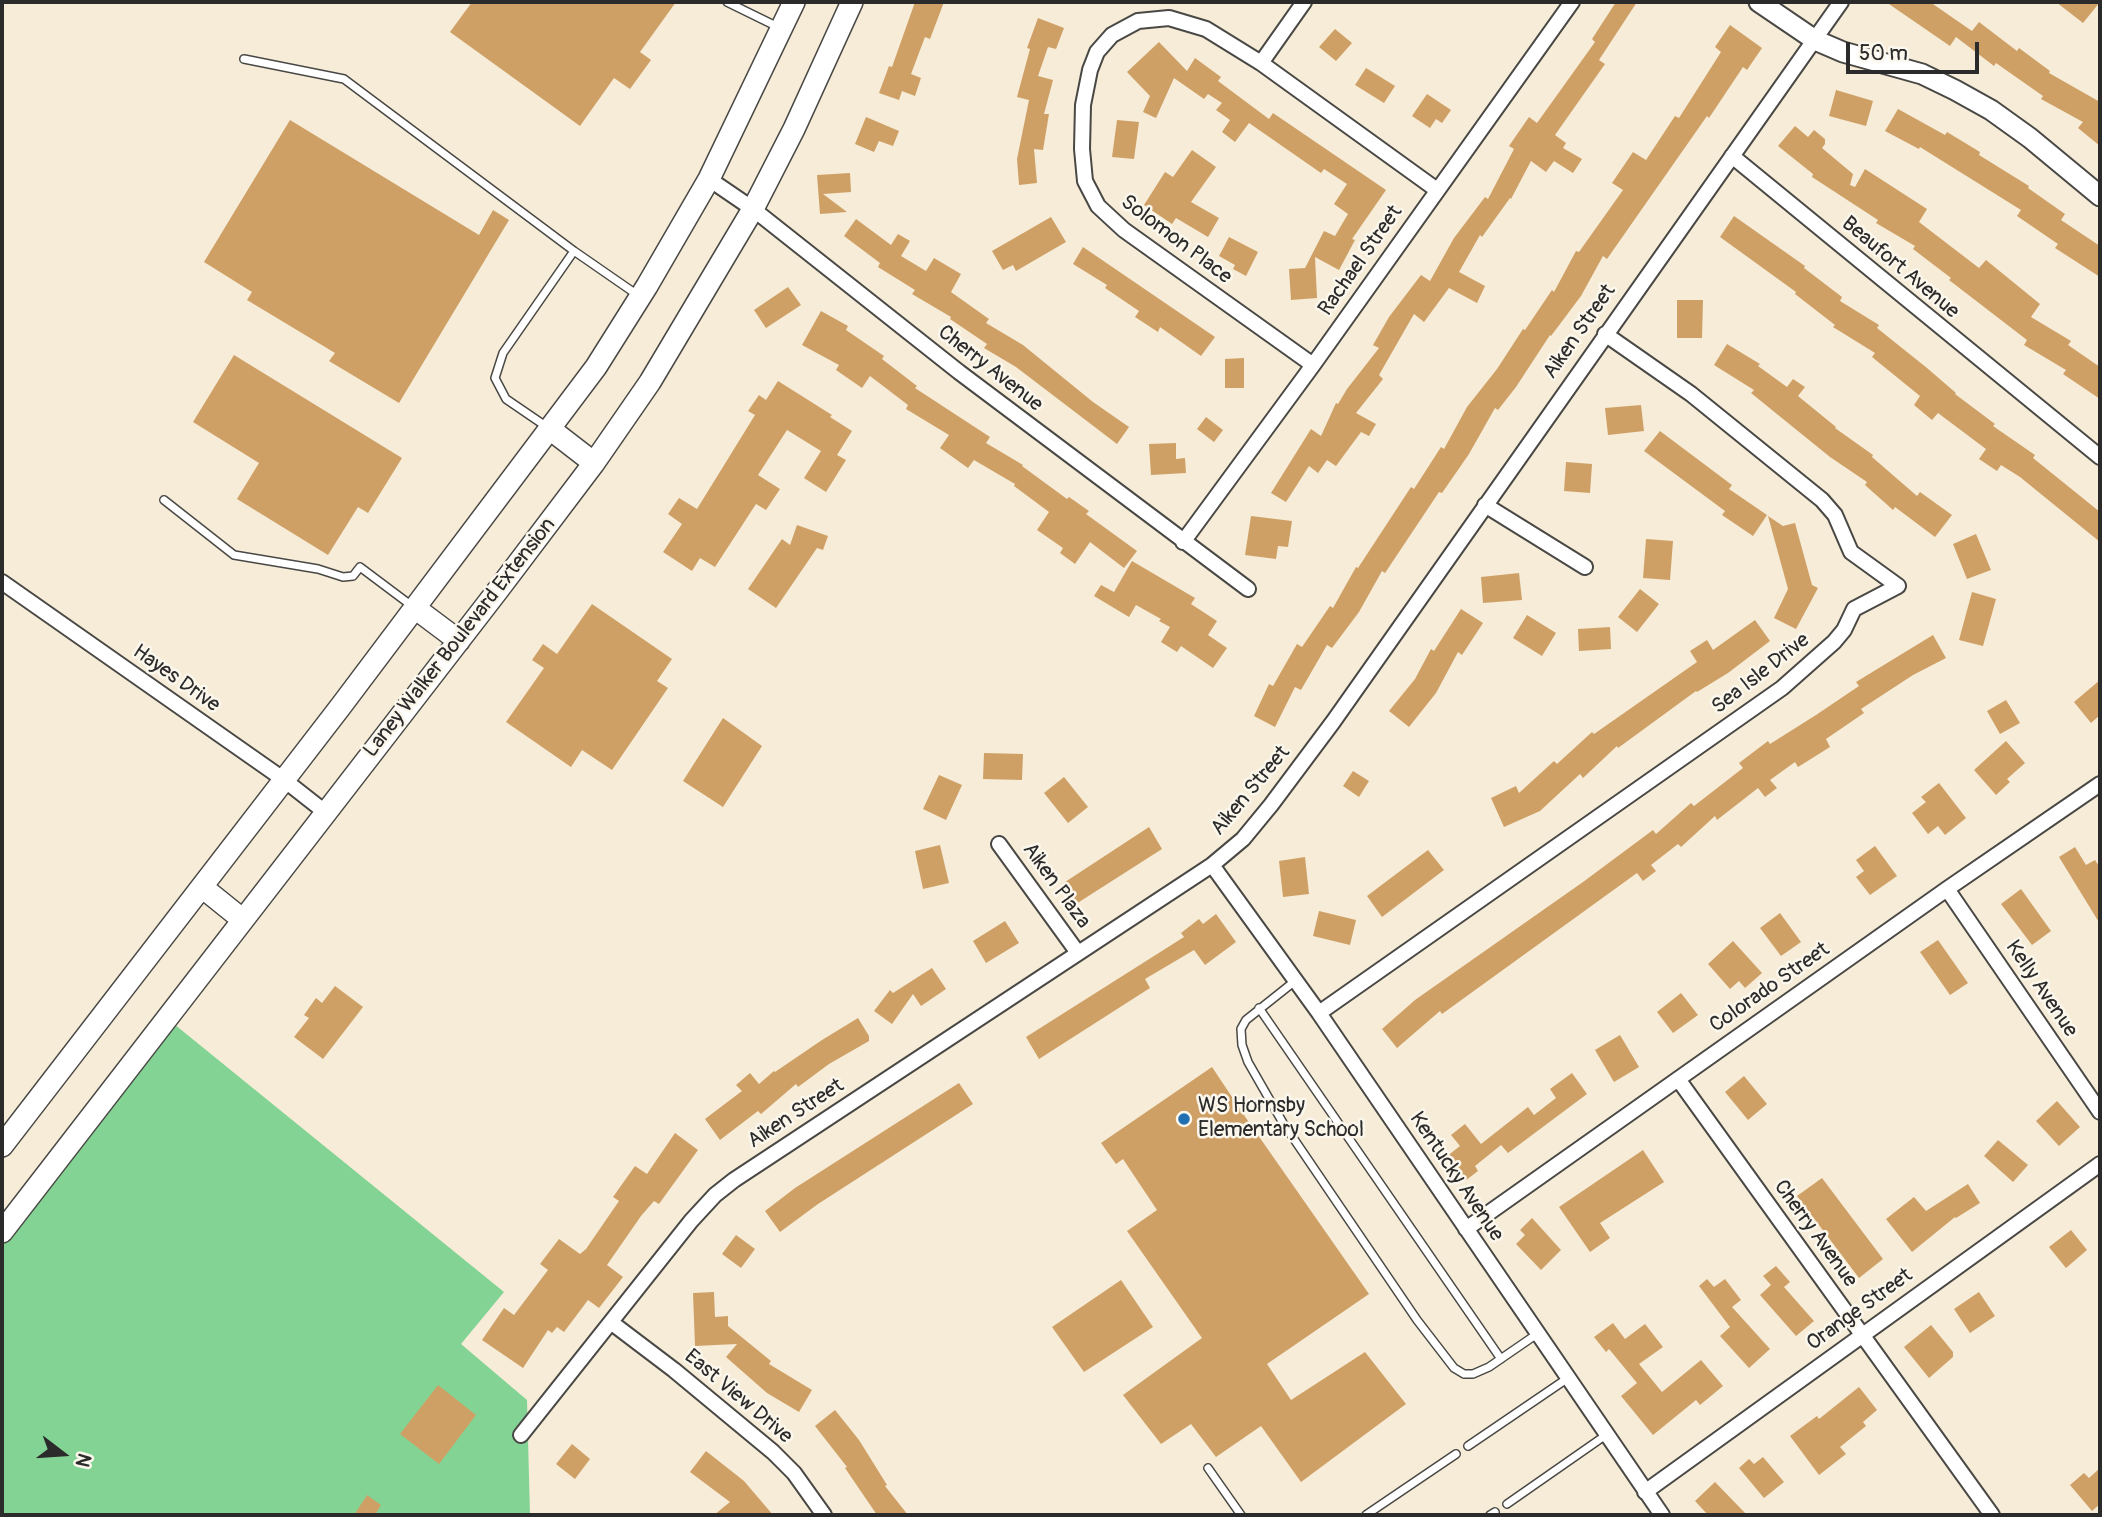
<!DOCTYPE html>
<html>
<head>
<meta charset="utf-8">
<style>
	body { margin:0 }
	#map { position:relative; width:2102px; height:1517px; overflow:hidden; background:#f6ecd7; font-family:Pangolin,sans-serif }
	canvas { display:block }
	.frame { position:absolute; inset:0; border:4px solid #2b2b2b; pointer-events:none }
	.north { position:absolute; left:28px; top:1419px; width:70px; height:70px; -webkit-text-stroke:5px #fbf7ec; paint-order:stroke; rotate:107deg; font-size:19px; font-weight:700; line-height:28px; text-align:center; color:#2b2b2b }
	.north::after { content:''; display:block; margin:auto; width:24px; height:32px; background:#2b2b2b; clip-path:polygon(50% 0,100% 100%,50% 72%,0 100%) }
	.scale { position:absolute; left:1846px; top:42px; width:133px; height:32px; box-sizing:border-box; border:4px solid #2b2b2b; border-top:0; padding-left:9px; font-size:21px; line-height:24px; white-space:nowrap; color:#2b2b2b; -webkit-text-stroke:5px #fbf7ec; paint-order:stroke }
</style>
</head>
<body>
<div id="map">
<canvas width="2102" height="1517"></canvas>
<div class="frame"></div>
<div class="north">N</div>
<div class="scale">50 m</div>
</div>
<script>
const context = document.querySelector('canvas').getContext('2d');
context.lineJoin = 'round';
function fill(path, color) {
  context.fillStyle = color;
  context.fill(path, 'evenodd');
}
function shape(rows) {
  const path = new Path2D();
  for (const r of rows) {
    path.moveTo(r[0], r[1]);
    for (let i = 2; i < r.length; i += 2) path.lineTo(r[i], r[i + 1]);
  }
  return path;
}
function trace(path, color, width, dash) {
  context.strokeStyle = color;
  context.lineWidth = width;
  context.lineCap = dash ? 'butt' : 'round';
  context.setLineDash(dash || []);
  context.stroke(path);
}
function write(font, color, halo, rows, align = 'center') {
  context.font = font + ' Pangolin,sans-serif';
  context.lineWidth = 5;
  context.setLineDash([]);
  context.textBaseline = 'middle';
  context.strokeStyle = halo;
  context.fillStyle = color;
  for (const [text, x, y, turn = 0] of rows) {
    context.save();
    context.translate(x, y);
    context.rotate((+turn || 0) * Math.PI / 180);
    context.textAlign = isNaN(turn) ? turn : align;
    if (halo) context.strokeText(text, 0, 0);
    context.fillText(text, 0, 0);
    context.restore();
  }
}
fill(shape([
	[174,1024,504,1292,461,1344,527,1400,530,1515,2,1515,2,1247]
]), '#83d494');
fill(shape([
	[472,2,676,2,640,52,651,60,630,89,614,78,580,126,450,32],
	[915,2,944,2,930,39,925,37,911,74,921,78,915,96,902,91,899,100,879,93,889,66,892,67],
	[1616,2,1637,2,1599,60,1605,64,1555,135,1566,143,1563,148,1582,159,1573,173,1554,161,1546,172,1531,161,1511,199,1510,198,1482,237,1480,235,1459,272,1485,286,1477,303,1449,288,1424,322,1414,314,1379,375,1383,379,1356,413,1376,424,1369,436,1361,432,1336,466,1327,460,1318,473,1309,466,1286,502,1271,493,1311,429,1321,436,1336,403,1338,404,1347,389,1379,348,1373,345,1389,317,1421,275,1430,281,1454,238,1485,197,1488,199,1514,149,1509,146,1529,117,1537,123,1595,42,1592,39],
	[1886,2,1930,2,1972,31,1979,22,2017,51,2019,48,2050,71,2049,73,2100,102,2100,146,2078,128,2083,122,2041,99,2043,96,1996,63,1994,66,1956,37,1950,46],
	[2056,2,2100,2,2083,23],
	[1038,18,1064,28,1056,49,1048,47,1038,76,1053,80,1044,114,1049,114,1043,150,1034,149,1037,183,1019,185,1017,159,1029,100,1017,97,1030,49,1027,48],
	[1730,25,1762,48,1747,70,1743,67,1709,118,1707,116,1607,259,1603,256,1581,296,1551,336,1550,335,1516,387,1498,410,1495,408,1469,454,1442,493,1439,492,1385,573,1382,571,1359,612,1332,648,1327,645,1301,690,1295,687,1275,727,1254,716,1269,684,1273,686,1297,644,1302,647,1330,606,1333,608,1356,567,1358,568,1411,487,1414,489,1441,447,1444,449,1467,407,1497,369,1523,329,1525,330,1552,290,1554,292,1576,251,1579,252,1623,190,1612,183,1633,152,1646,160,1675,116,1679,118,1721,52,1715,47],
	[1335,29,1352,43,1336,61,1319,47],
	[1159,42,1187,71,1195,58,1221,77,1218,81,1269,119,1273,113,1386,190,1352,239,1355,240,1339,270,1315,257,1317,298,1291,300,1289,269,1305,268,1324,231,1335,236,1348,214,1334,204,1347,184,1324,169,1321,173,1249,123,1235,142,1222,132,1230,120,1216,110,1222,103,1208,94,1204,99,1174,78,1156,118,1143,112,1150,96,1127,72],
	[1366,68,1395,86,1384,103,1355,85],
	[1836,90,1873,101,1866,126,1829,116],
	[1427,94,1451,110,1442,123,1436,119,1430,128,1412,116],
	[1898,109,1945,135,1947,132,1980,152,1979,155,2029,186,2028,188,2065,214,2061,220,2100,246,2100,277,2055,248,2058,244,2017,216,2021,210,1920,147,1919,149,1885,131],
	[866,117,899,131,893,146,879,141,874,152,855,144],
	[290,120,479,235,493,210,509,220,399,403,329,361,335,353,247,300,252,292,204,262],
	[1117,120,1139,122,1134,159,1112,157],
	[1795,126,1808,137,1814,130,1825,139,1825,144,1822,148,1853,174,1850,185,1855,187,1865,169,1927,209,1919,222,1979,268,1986,260,2040,304,2031,317,2071,341,2068,345,2100,367,2100,399,2063,374,2066,370,2024,345,2027,340,1949,280,1951,278,1913,249,1915,246,1876,223,1878,220,1812,177,1813,174,1778,146],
	[1192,150,1216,167,1191,202,1219,218,1208,237,1176,218,1172,224,1144,205,1165,172,1173,177],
	[850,173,851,192,823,194,847,212,820,214,817,175],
	[1734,216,1805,266,1804,268,1842,297,1840,301,1879,325,1877,328,1927,368,1956,393,1955,394,1995,424,1993,426,2035,455,2033,458,2100,512,2100,542,2020,477,2001,465,1997,471,1979,459,1986,449,1938,413,1932,420,1914,405,1920,396,1872,357,1875,353,1833,327,1835,325,1795,294,1796,292,1720,237],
	[1051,217,1066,242,1016,271,1013,265,1003,270,992,251],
	[856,219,891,245,898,234,910,241,901,256,926,271,934,258,961,274,951,292,989,319,986,323,1023,345,1093,402,1129,427,1117,444,1016,367,984,348,987,344,950,319,951,317,912,294,915,290,878,267,880,263,844,236],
	[1229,237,1258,252,1246,276,1233,269,1235,265,1219,256],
	[1083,247,1215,337,1201,356,1160,327,1158,332,1135,317,1139,311,1105,288,1107,285,1073,264],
	[788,287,801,305,766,328,754,310],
	[1677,300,1703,300,1702,338,1677,338],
	[821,311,848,326,846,330,884,356,882,359,917,386,915,388,990,437,986,443,1023,465,1022,466,1067,499,1069,497,1089,511,1086,514,1137,551,1124,568,1090,542,1075,564,1060,553,1063,548,1037,530,1049,512,1014,486,1015,484,974,460,968,468,940,448,949,435,906,409,908,405,870,376,862,388,836,370,839,365,802,345],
	[1727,344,1760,364,1758,366,1787,387,1793,379,1805,387,1798,396,1836,427,1835,428,1873,455,1872,457,1917,496,1920,492,1952,515,1935,537,1895,507,1893,510,1865,485,1867,482,1830,457,1751,393,1754,390,1714,365],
	[234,355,402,458,368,513,358,507,328,555,237,499,259,463,193,422],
	[1244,358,1244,388,1225,388,1225,359],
	[778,381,832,415,830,417,852,431,837,455,846,460,826,492,804,478,821,451,787,430,758,475,780,489,766,510,756,504,715,567,700,558,692,571,663,552,682,524,668,514,679,498,697,509,755,415,748,411,759,395,766,400],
	[1641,405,1644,431,1608,435,1605,408],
	[1206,417,1223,430,1214,442,1197,429],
	[1660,431,1732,485,1729,489,1767,515,1753,536,1722,515,1725,511,1644,451],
	[1176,443,1176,459,1185,458,1186,473,1151,475,1149,444],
	[1566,462,1592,464,1590,493,1564,491],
	[1251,516,1292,521,1288,547,1278,546,1276,559,1245,555],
	[1768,516,1783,526,1795,523,1812,585,1818,588,1796,629,1774,618,1788,589],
	[797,525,828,536,823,550,817,548,776,608,748,589,782,539,790,545],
	[1976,534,1991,570,1967,579,1953,544],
	[1646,539,1673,541,1670,580,1643,578],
	[1132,561,1195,598,1191,604,1217,621,1208,635,1227,648,1213,668,1181,646,1177,652,1161,642,1170,627,1159,621,1161,619,1136,605,1129,617,1094,596,1101,585,1114,592],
	[1519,573,1522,600,1483,603,1481,577],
	[1640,589,1659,604,1637,632,1618,617],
	[1972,592,1996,599,1983,646,1959,640],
	[592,604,672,659,657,681,668,688,612,770,582,750,571,767,506,722,544,668,532,660,543,644,557,654],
	[1461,609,1483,623,1462,655,1458,652,1436,693,1409,727,1389,711,1415,679,1431,649,1434,651],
	[1527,615,1556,633,1542,656,1513,638],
	[1755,620,1770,641,1728,673,1697,692,1696,691,1618,748,1617,746,1583,778,1580,774,1540,811,1504,827,1491,798,1516,786,1519,793,1554,761,1557,764,1592,732,1594,734,1697,662,1690,651,1707,640,1713,650],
	[1610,627,1611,649,1579,651,1578,629],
	[1933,635,1946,658,1913,675,1861,709,1864,713,1826,739,1830,747,1798,767,1795,762,1770,780,1777,788,1765,797,1758,788,1717,820,1715,816,1681,847,1678,844,1651,865,1656,871,1643,881,1637,873,1442,1014,1440,1011,1397,1048,1382,1029,1415,1000,1583,882,1653,830,1656,834,1691,803,1694,806,1743,768,1739,763,1768,741,1770,744,1816,715,1859,686,1856,682],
	[2100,680,2100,715,2091,723,2074,702],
	[2006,700,2020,723,2000,734,1987,711],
	[723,718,762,746,723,807,683,781],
	[2006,741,2025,763,2007,779,2010,782,1996,795,1974,770],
	[984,753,1023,754,1022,780,983,779],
	[1353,771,1369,781,1359,797,1343,786],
	[939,775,962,785,946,820,923,809],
	[1064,777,1088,807,1068,823,1044,793],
	[1939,783,1966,818,1945,835,1938,826,1928,834,1912,813,1926,802,1921,797],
	[1149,827,1162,849,1076,904,1062,884],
	[940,845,949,883,923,889,915,851],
	[1875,846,1897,876,1870,895,1856,877,1864,871,1856,860],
	[2075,847,2086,865,2095,860,2100,868,2100,924,2059,857],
	[1428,850,1444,870,1382,917,1367,896],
	[1305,857,1309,894,1283,897,1279,861],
	[2021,889,2051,931,2032,945,2001,904],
	[1319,911,1356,920,1350,945,1313,936],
	[1780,913,1801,942,1781,956,1760,928],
	[1216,914,1236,942,1205,965,1194,950,1145,979,1150,988,1039,1059,1026,1037,1184,937,1181,933,1199,919,1203,924],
	[1005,921,1019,943,986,963,973,941],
	[1938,940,1968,983,1950,995,1920,952],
	[1733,941,1762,973,1745,988,1739,981,1730,989,1708,964],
	[932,968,946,989,921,1006,913,994,892,1024,874,1011,890,990,893,993],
	[335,986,363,1007,323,1059,294,1037,309,1018,304,1015,316,998,322,1003],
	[1681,993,1698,1015,1673,1033,1657,1012],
	[858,1018,869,1036,869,1041,829,1064,798,1087,796,1084,761,1114,758,1111,720,1140,705,1119,742,1091,736,1085,750,1073,759,1084,774,1071,775,1072,822,1040],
	[1620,1035,1639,1067,1614,1082,1595,1050],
	[1212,1067,1246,1118,1369,1294,1267,1364,1291,1400,1365,1352,1406,1404,1301,1482,1261,1426,1216,1457,1191,1424,1161,1444,1123,1395,1202,1338,1127,1231,1157,1210,1123,1159,1116,1164,1101,1143],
	[1572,1073,1587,1094,1508,1153,1501,1145,1475,1166,1478,1171,1465,1181,1446,1157,1460,1146,1451,1135,1465,1124,1481,1144,1528,1107,1534,1115,1556,1098,1550,1089],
	[1744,1076,1767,1104,1748,1120,1725,1092],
	[959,1083,973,1104,818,1204,780,1232,765,1211,795,1188],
	[2057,1101,2080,1127,2059,1146,2036,1121],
	[675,1133,698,1150,659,1204,654,1201,641,1216,607,1265,623,1277,599,1308,588,1300,564,1332,557,1327,552,1333,548,1330,523,1368,482,1340,504,1308,514,1315,548,1270,540,1264,559,1239,580,1254,586,1249,619,1201,613,1197,635,1166,647,1174],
	[1998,1140,2028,1165,2013,1182,1984,1156],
	[1643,1150,1664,1182,1600,1223,1610,1238,1590,1252,1559,1207],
	[1822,1178,1883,1259,1859,1278,1797,1196],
	[1968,1184,1980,1203,1956,1218,1955,1217,1912,1252,1886,1219,1914,1197,1926,1211],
	[1532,1218,1561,1250,1541,1270,1516,1244,1525,1235,1520,1230],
	[2071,1230,2087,1250,2066,1268,2049,1247],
	[736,1235,755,1249,741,1268,722,1254],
	[1776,1266,1790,1282,1784,1287,1814,1321,1796,1336,1760,1295,1771,1285,1763,1276],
	[1707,1279,1714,1287,1725,1279,1741,1300,1732,1307,1770,1349,1749,1368,1720,1336,1730,1327,1699,1286],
	[1121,1280,1153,1327,1084,1372,1052,1327],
	[714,1292,715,1317,728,1316,728,1326,771,1361,769,1364,812,1390,799,1412,767,1393,726,1357,737,1344,695,1346,693,1293],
	[1979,1292,1995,1316,1970,1333,1954,1309],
	[1613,1323,1625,1339,1645,1324,1663,1347,1639,1364,1662,1392,1701,1360,1723,1386,1700,1405,1696,1400,1653,1435,1621,1396,1637,1383,1609,1349,1606,1352,1594,1337],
	[1931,1325,1953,1352,1953,1357,1929,1378,1904,1347],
	[438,1385,476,1415,439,1464,400,1434],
	[1859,1387,1877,1410,1863,1422,1866,1426,1840,1447,1846,1454,1819,1475,1790,1436,1817,1416,1819,1419],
	[835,1410,859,1440,887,1485,885,1486,908,1515,877,1515,845,1468,847,1467,815,1426],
	[572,1444,590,1459,575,1479,556,1464],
	[706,1451,744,1481,773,1515,714,1515,730,1502,690,1472],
	[1763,1457,1784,1482,1764,1498,1739,1468,1749,1459,1754,1464],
	[2100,1468,2100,1504,2092,1511,2070,1485,2084,1473,2089,1478],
	[1715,1482,1747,1515,1708,1515,1695,1501],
	[367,1495,381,1505,375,1515,354,1515]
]), '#cfa066');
const service = shape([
	[727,2,778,27],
	[244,59,344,79,574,251],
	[547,427,506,399,495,378,503,353,574,251,639,296],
	[164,500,234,555,318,569,343,577,353,576,360,567,412,606],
	[1295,981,1246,1020,1241,1029,1242,1045,1248,1062,1283,1123,1417,1320,1454,1368,1464,1374,1473,1374,1489,1367,1537,1334],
	[1259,1008,1501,1359],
	[1468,1446,1568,1378],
	[1208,1468,1241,1515],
	[1507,1504,1606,1435],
	[1366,1515,1456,1454],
	[1490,1515,1495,1512]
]);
const minor = shape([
	[1261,63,1304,2],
	[1732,156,2100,457],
	[709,179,753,209,959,372,1248,589],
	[1313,365,1124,230,1098,206,1085,181,1082,149,1083,105,1090,70,1097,52,1112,35,1138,21,1169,18,1206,29,1261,63,1437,190],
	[1485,505,1585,567],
	[1183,542,1313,365,1572,2],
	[2,582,283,779,325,812],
	[999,844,1078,953],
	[1212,865,1319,1013,1662,1515],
	[1947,889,2100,1112],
	[1319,1013,1782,688,1834,642,1844,630,1854,609,1898,586,1851,552,1835,515,1822,500,1691,394,1605,334],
	[1678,1079,1992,1515],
	[1466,1229,1947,889,2100,784],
	[612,1323,674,1370,773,1452,794,1473,824,1515],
	[521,1435,691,1221,715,1195,734,1180,1212,865,1243,839,1271,805,1333,722,1841,2],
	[1645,1492,2100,1164]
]);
const tertiary = shape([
	[1759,2,1815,40,1843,52,1922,74,1955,90,1991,110,2030,138,2100,196]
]);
const secondary = shape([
	[550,429,594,463],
	[415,608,459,641],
	[202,887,243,920],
	[2,1146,341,706,596,367,647,286,709,179,794,2],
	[2,1232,498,590,594,463,650,382,753,209,794,129,852,2]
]);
trace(service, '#494845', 10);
trace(minor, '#494845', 18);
trace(tertiary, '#494845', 23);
trace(secondary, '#494845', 24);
trace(service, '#fff', 7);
trace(minor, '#fff', 14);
trace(tertiary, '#fff', 19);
trace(secondary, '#fff', 21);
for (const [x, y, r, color] of [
	[1184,1119,7,"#1f6fb2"]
]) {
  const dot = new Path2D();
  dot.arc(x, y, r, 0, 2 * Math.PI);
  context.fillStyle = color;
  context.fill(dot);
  trace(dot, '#fbf7ec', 2.5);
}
write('21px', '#2b2b2b', '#fbf7ec', [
	["Solomon Place",1176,240,37],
	["Rachael Street",1361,261,-55],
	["Beaufort Avenue",1900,268,40],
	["Aiken Street",1580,332,-55],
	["Cherry Avenue",990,369,38],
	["Laney Walker Boulevard Extension",460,638,-52],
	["Sea Isle Drive",1761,674,-38],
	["Hayes Drive",176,679,35],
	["Aiken Street",1251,791,-50],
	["Aiken Plaza",1056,886,54],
	["Colorado Street",1770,988,-35],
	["Kelly Avenue",2041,989,56],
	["Aiken Street",796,1114,-33],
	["Kentucky Avenue",1456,1177,56],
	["Cherry Avenue",1815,1234,54],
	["Orange Street",1860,1310,-36],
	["East View Drive",738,1397,40]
]);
write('21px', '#2b2b2b', '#fbf7ec', [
	["WS Hornsby",1198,1107],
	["Elementary School",1198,1131]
], 'left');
</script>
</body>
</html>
